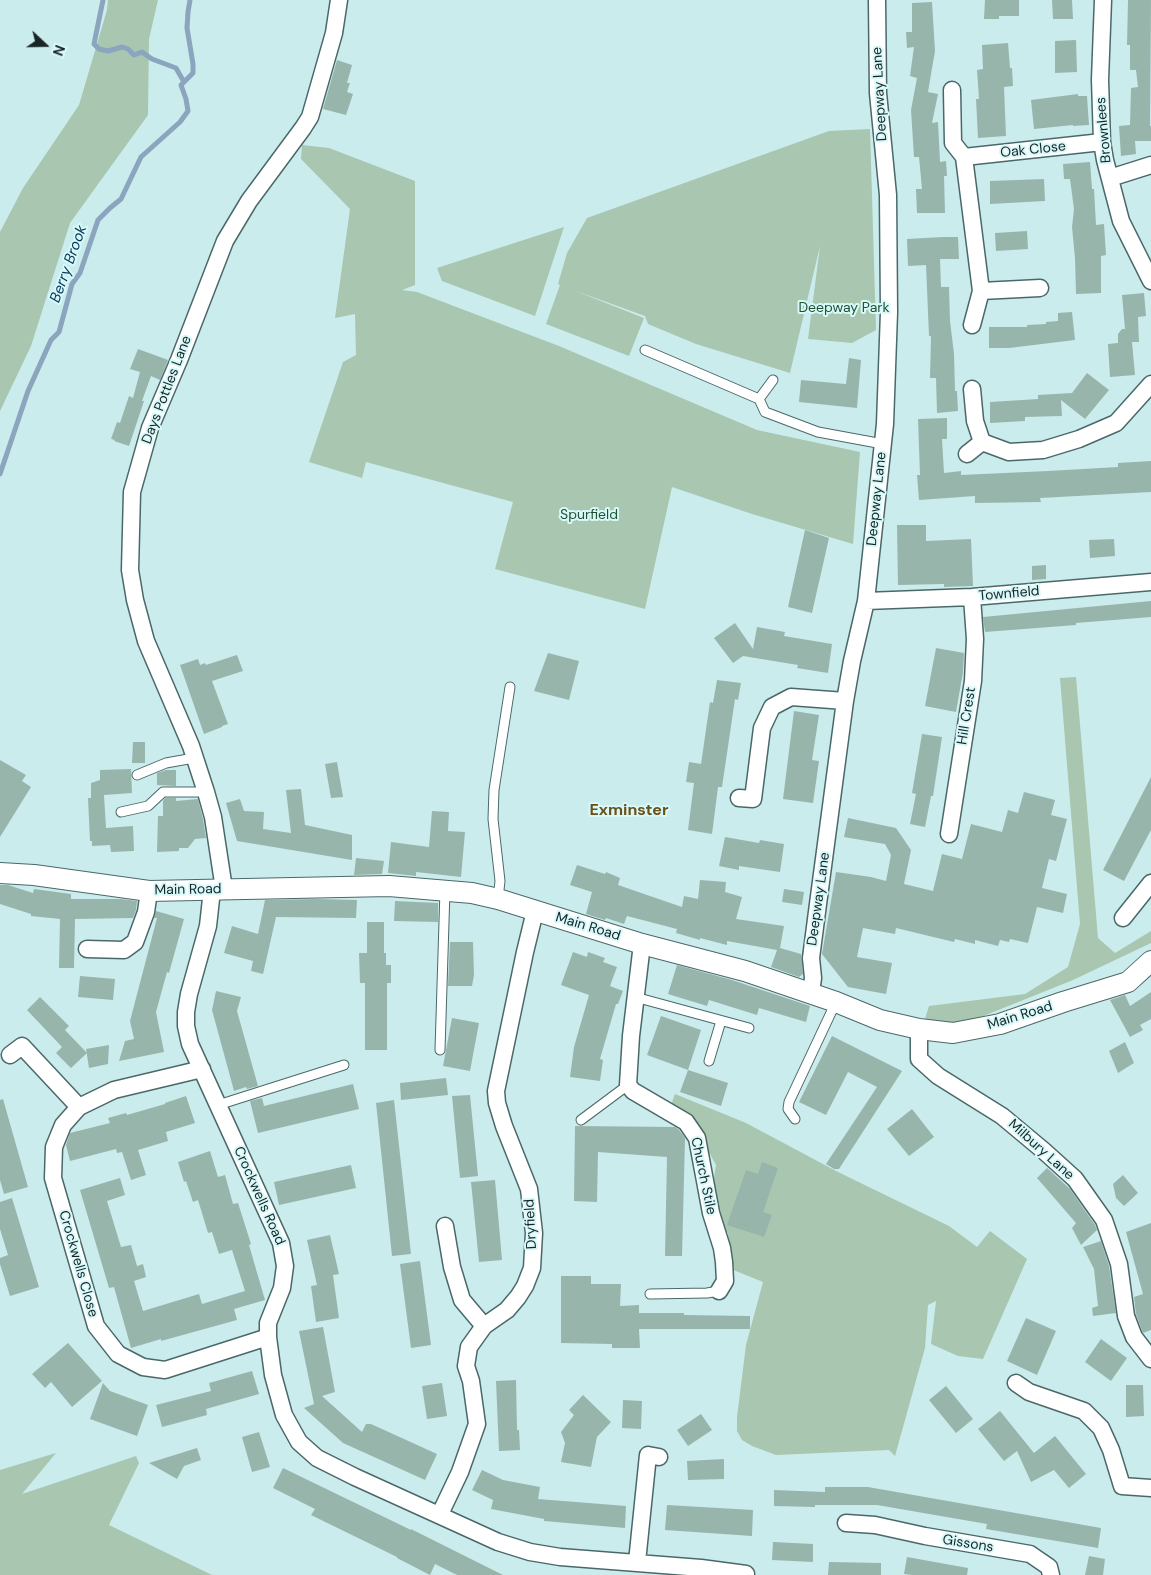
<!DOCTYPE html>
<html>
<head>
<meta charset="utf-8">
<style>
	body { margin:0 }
	#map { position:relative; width:1151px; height:1575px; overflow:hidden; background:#cbeced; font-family:"DM Sans",sans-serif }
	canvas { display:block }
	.north { position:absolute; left:20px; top:20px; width:50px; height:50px; -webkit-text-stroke:4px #d8f9fa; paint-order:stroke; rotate:111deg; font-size:14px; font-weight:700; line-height:20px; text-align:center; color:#182425 }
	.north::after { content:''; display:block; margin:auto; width:18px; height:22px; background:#182425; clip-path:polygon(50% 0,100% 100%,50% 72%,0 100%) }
</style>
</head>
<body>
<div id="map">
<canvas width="1151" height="1575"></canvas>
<div class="north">N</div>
</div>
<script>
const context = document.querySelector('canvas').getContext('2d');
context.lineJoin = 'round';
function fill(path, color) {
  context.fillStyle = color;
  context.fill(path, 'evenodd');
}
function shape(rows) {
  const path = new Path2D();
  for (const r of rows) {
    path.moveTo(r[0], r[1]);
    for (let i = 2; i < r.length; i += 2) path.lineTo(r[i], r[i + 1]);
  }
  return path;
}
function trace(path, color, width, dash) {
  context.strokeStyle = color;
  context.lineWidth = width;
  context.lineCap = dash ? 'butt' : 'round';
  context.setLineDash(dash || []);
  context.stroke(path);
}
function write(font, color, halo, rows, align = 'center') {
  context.font = font + ' "DM Sans",sans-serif';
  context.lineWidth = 4;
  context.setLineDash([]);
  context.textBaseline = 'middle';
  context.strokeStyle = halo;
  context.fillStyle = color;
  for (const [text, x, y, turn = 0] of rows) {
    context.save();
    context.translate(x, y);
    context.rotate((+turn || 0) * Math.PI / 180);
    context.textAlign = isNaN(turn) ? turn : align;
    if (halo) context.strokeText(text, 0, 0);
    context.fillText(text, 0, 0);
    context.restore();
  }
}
fill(shape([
	[108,0,158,0,149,39,148,115,70,223,31,346,0,411,0,232,23,188,79,105,107,10],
	[870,129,876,330,852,343,808,339,820,246,790,373,696,344,648,324,645,316,573,290,644,318,629,356,546,324,560,285,558,284,567,253,587,218,829,131],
	[302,145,329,148,415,181,415,285,402,290,417,292,559,346,757,430,860,452,853,544,752,514,672,487,645,609,495,569,513,502,366,462,362,478,309,462,343,362,356,355,355,314,335,318,350,209,301,159],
	[564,227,535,316,442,281,437,268],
	[1076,677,1098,938,1115,953,1151,931,1151,943,1073,980,961,1025,925,1019,929,1006,1025,994,1068,967,1080,924,1060,678],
	[675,1094,746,1123,838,1172,949,1226,977,1247,990,1231,1027,1259,983,1359,958,1356,931,1344,936,1301,928,1305,925,1348,895,1456,889,1450,776,1455,752,1446,742,1440,737,1431,737,1417,746,1345,763,1282,731,1269,728,1233,724,1229,712,1191,716,1165,709,1152,699,1126,671,1105],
	[56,1453,22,1494,136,1456,139,1463,109,1525,212,1575,0,1575,0,1470]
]), '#a8c6b0');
trace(shape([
	[103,0,94,44,99,49,108,51,122,47,128,49,134,55,142,52,152,59,176,68,184,82],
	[0,474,28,391,51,340,59,332,72,284,80,273,98,220,110,208,121,199,141,157,180,122,188,111,186,99,181,85,193,73,193,64,187,28,188,12,190,0]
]), '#8aa5bd', 5);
fill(shape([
	[985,0,1019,0,1019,16,999,16,999,19,984,19],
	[1052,0,1072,0,1073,19,1053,19],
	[1128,0,1151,0,1150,126,1151,126,1151,141,1135,141,1136,154,1121,156,1119,126,1130,125,1131,88,1138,87,1136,70,1130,70,1130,45,1127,45],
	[932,2,935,51,928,92,938,94,932,123,938,122,940,162,946,161,947,176,944,176,945,213,917,213,916,189,922,189,919,157,914,157,911,110,917,78,910,76,914,47,907,48,906,32,912,32,912,3],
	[1076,40,1077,72,1055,73,1055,41],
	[1008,43,1010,68,1012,68,1013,86,1004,87,1006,136,978,138,976,99,979,99,977,70,983,69,982,45],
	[337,60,352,65,347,83,350,83,347,92,353,94,346,115,323,109],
	[1078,94,1078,96,1087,96,1089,125,1073,126,1073,125,1034,129,1031,100],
	[1090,162,1092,189,1094,189,1096,225,1104,224,1106,255,1101,256,1101,293,1076,294,1075,258,1072,227,1074,209,1070,179,1064,179,1063,164],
	[1044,179,1045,201,990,204,990,181],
	[1027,231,1028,249,996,251,995,233],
	[943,237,958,237,959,259,940,259,941,287,949,287,950,321,954,354,955,391,957,391,958,411,937,413,936,378,930,378,931,336,929,336,926,265,908,266,907,239],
	[1144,293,1146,316,1138,317,1139,342,1132,342,1135,375,1110,377,1108,344,1118,343,1118,334,1122,329,1125,329,1122,295],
	[1072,312,1075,340,1009,348,989,348,989,327,1027,327,1027,325,1046,324,1046,322,1058,321,1058,313],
	[138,349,168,360,160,380,151,376,142,401,144,401,129,446,114,441,115,440,111,439,117,422,120,423,129,396,133,398,140,372,130,369],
	[849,358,861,360,857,408,799,402,801,380,846,384],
	[1087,373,1109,390,1085,419,1061,400,1062,416,1025,417,1025,421,990,423,990,402,1038,399,1038,395,1072,393],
	[947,418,947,439,942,439,944,473,961,471,961,475,1048,471,1118,467,1118,463,1151,461,1151,492,1040,498,1041,502,975,503,975,496,919,500,917,475,920,475,918,419],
	[897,525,926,525,926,541,971,539,973,586,944,587,944,584,898,585],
	[805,530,829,538,812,613,788,607],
	[1114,539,1115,556,1090,558,1089,540],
	[1046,565,1046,579,1032,580,1032,566],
	[1151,601,1151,617,1076,623,1076,625,985,632,983,617],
	[735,623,753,649,757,627,785,632,784,636,832,644,828,673,797,668,798,665,743,656,733,663,714,638],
	[936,648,964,653,963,672,956,712,925,706],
	[548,653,579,661,569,700,534,691],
	[237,655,243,671,212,681,228,724,222,726,222,727,204,734,180,665,198,659,200,665,205,663,206,665],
	[717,680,741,683,738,700,735,699,722,787,718,787,712,834,688,830,694,783,686,782,689,762,701,764,710,702,713,703],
	[794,711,819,715,812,760,819,761,813,803,783,799],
	[922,734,942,737,933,796,931,796,925,827,910,824,916,794,912,793],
	[133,742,145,742,145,763,132,763],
	[0,760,26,775,22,781,31,787,0,837],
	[337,762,343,797,331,798,325,764],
	[131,769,132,793,104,795,106,828,133,826,134,851,111,852,110,845,92,846,92,841,90,841,88,798,91,798,91,783,100,780,100,770],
	[166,770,176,770,176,786,157,785,157,773],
	[1151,777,1151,830,1124,881,1103,870],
	[301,789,305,825,352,835,352,860,237,841,226,803,240,799,244,811,264,812,263,829,291,833,286,790],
	[1024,792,1055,800,1051,815,1067,819,1056,861,1049,859,1042,888,1067,894,1063,913,1037,907,1028,943,1010,939,1009,942,1000,940,998,946,975,940,975,944,955,939,954,942,896,928,895,934,863,928,857,957,892,963,886,994,848,987,822,954,836,872,871,877,886,881,891,855,885,844,844,837,848,818,896,828,911,850,904,884,933,891,942,854,962,859,971,824,1002,832,1008,810,1018,813],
	[165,798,176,798,176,801,198,799,203,819,206,838,195,839,188,848,179,848,179,851,157,852,158,816,163,816,163,801],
	[432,811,449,812,448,831,465,832,461,877,416,872,416,876,388,873,391,842,429,847],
	[725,837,759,843,760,840,784,844,780,872,739,866,739,870,719,866],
	[356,858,384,861,382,874,354,875],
	[577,865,605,874,606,872,620,878,618,885,682,907,684,896,698,899,700,880,726,882,725,892,742,897,736,919,784,926,780,948,801,954,803,974,799,977,771,967,777,950,727,941,727,945,700,938,700,940,676,933,677,929,627,916,624,924,606,918,605,920,586,914,592,892,570,885],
	[0,885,8,885,33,893,34,889,71,894,71,899,121,899,137,901,136,910,133,918,75,919,74,968,59,968,60,919,31,916,31,914,0,904],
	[784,889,804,892,802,905,782,902],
	[316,899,357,900,356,918,276,917,263,974,251,971,253,961,224,953,232,926,258,934,265,900],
	[395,901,438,903,438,922,394,921],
	[156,911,184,919,169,973,167,972,156,1012,164,1052,119,1061,125,1041,134,1039,130,1021,157,918,154,918],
	[367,922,384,922,384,953,386,953,386,965,391,965,391,983,387,983,387,1050,365,1050,365,983,360,983,359,953,367,953],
	[450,942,473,942,474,975,472,986,448,986],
	[573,952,587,957,588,952,605,958,603,962,617,967,610,986,623,991,618,1004,616,1004,600,1059,603,1060,600,1081,570,1077,574,1047,589,995,561,985],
	[677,965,732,980,810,1006,806,1022,759,1008,757,1015,709,1000,707,1006,668,994],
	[80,976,115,979,113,1000,78,997],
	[216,991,241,997,237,1011,258,1086,247,1089,246,1087,234,1091,212,1010],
	[1151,992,1151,1019,1140,1025,1143,1030,1130,1037,1110,1000,1125,995,1130,1006],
	[40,997,69,1026,65,1030,87,1053,71,1068,56,1053,62,1047,27,1010],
	[661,1016,701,1030,688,1070,647,1055],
	[452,1018,479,1023,470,1071,443,1066],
	[832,1036,902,1071,839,1169,834,1169,826,1164,877,1087,848,1072,826,1115,799,1102],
	[1125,1042,1134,1063,1118,1073,1109,1051],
	[109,1045,108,1064,89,1068,86,1049],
	[688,1070,728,1083,721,1106,680,1092],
	[446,1078,448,1095,401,1100,400,1083],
	[353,1084,359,1109,258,1133,250,1101,262,1098,264,1106],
	[470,1095,478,1176,460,1178,452,1096],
	[186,1096,195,1123,166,1132,168,1141,138,1150,146,1175,131,1180,122,1152,117,1153,116,1149,70,1161,66,1145,70,1133,110,1123,108,1118,126,1113,127,1115,165,1104,165,1103],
	[3,1099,28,1187,4,1194,0,1180,0,1100],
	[394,1100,411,1254,392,1256,376,1103],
	[912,1109,934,1137,909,1156,887,1129],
	[575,1126,675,1127,679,1130,685,1138,682,1256,665,1256,667,1157,598,1152,597,1202,574,1201],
	[210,1151,218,1177,225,1175,233,1204,238,1203,251,1244,249,1245,265,1300,234,1309,237,1320,161,1341,161,1339,131,1348,114,1287,109,1288,80,1190,120,1178,125,1195,107,1201,121,1247,131,1245,137,1266,143,1264,146,1277,134,1281,143,1311,199,1294,202,1304,245,1291,232,1250,219,1254,212,1232,208,1233,198,1200,193,1202,186,1181,184,1182,178,1162],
	[762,1162,778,1168,763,1212,772,1215,764,1237,727,1225,746,1170,758,1174],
	[351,1165,356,1188,279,1205,274,1182],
	[1047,1168,1070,1189,1095,1225,1097,1230,1081,1245,1072,1228,1076,1223,1037,1178],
	[1123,1175,1138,1193,1124,1206,1116,1198,1113,1184],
	[495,1180,502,1260,479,1262,471,1182],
	[12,1198,39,1287,10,1296,0,1264,0,1258,8,1255,0,1229,0,1202],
	[1151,1223,1151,1330,1143,1333,1136,1314,1134,1297,1143,1294,1126,1232],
	[330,1235,339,1274,333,1275,339,1318,316,1322,311,1286,317,1285,307,1240],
	[1101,1241,1109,1266,1116,1313,1093,1316,1092,1308,1098,1306,1094,1269,1083,1247],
	[420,1261,431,1345,411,1348,400,1264],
	[561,1276,591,1276,591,1284,621,1284,620,1306,639,1305,639,1313,684,1313,684,1315,750,1316,750,1329,639,1329,640,1348,612,1348,612,1344,561,1343],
	[1026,1318,1056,1331,1037,1375,1007,1361],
	[323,1327,335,1392,322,1396,362,1432,366,1424,371,1424,437,1454,425,1480,343,1443,304,1408,314,1404,299,1331],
	[1101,1339,1127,1358,1111,1381,1085,1362],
	[68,1343,102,1381,72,1407,51,1382,45,1388,32,1374],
	[252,1371,259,1394,206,1409,207,1415,162,1427,156,1405,211,1391,209,1383],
	[516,1380,517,1430,519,1430,520,1450,499,1451,496,1381],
	[103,1383,110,1391,148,1405,137,1436,90,1419],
	[442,1383,447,1416,427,1419,422,1386],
	[1126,1385,1143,1385,1144,1416,1126,1417],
	[946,1386,973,1419,956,1433,929,1400],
	[583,1395,611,1422,597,1437,591,1467,561,1462,565,1443,561,1432,574,1415,569,1410],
	[623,1400,642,1401,641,1429,622,1428],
	[1000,1411,1034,1453,1055,1436,1086,1474,1069,1488,1054,1470,1031,1482,1017,1451,1004,1461,978,1429],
	[701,1414,712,1430,688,1446,677,1430],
	[259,1432,270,1467,252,1472,242,1437],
	[197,1448,201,1460,184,1466,177,1479,149,1463],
	[724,1459,724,1479,688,1480,687,1461],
	[283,1468,411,1530,411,1529,503,1575,457,1575,435,1564,430,1575,397,1558,397,1557,311,1515,315,1509,273,1488],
	[482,1470,503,1480,540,1487,538,1499,626,1506,625,1528,544,1521,544,1519,491,1509,493,1500,472,1490],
	[825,1487,868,1487,1101,1528,1098,1548,986,1529,987,1524,877,1505,815,1505,815,1507,774,1506,774,1490,825,1492],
	[667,1505,753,1510,752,1536,665,1530],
	[773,1542,813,1544,813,1562,772,1560],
	[1089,1556,1105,1559,1103,1575,1085,1575],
	[907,1557,968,1568,967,1575,912,1575,904,1574],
	[829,1562,881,1563,881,1575,828,1575]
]), '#98b5ac');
const service = shape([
	[645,350,759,399,765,412,818,432,883,444],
	[759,399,773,380],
	[137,775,166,763,194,758],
	[121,812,148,806,163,792,206,792],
	[498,899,500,881,493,819,494,790,510,687],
	[635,997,749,1028],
	[440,1050,445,890],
	[709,1061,721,1021],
	[218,1105,344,1065],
	[795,1119,788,1109,789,1102,836,1002],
	[581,1120,628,1085],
	[650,1294,707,1293,719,1291]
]);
const minor = shape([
	[1103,0,1100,80,1102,142,1105,160,1121,221,1151,281],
	[952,90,953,143,964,157],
	[1110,178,1151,165],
	[981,291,1040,288],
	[972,325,981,291,964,157,1102,142],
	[972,389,975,421,982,442],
	[967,454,982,442,1009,452,1043,450,1079,439,1116,423,1151,384],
	[866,601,972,597,1151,582],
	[739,798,753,799,762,728,772,707,791,697,845,701],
	[949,834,973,681,975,639,972,597],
	[224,889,213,817,206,792,191,746,146,641,135,600,130,570,132,492,150,428,179,360,225,241,249,201,303,128,310,117,334,33,339,0],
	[212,890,208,926,189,994,186,1012,186,1026,190,1044,281,1243,285,1266,282,1288,268,1323,268,1337,273,1375,284,1415,299,1442,317,1458,355,1477,498,1542,530,1552,560,1557,701,1568,746,1574],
	[1123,918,1151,883],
	[642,944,631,1036,628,1085,633,1091,686,1122,697,1138,711,1213,722,1248,724,1262,725,1281,719,1291],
	[87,949,124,950,135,942,146,912,149,891],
	[811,993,813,978,811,958,818,904,845,701,852,661,866,601,885,424,889,312,888,195,878,93,877,0],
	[919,1029,919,1059,938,1076,1002,1116,1044,1151,1075,1179,1104,1220,1119,1264,1126,1316,1134,1337,1151,1359],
	[10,1055,22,1046,79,1107],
	[202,1069,114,1090,79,1107,63,1125,54,1147,53,1178,96,1326,118,1354,143,1367,165,1370,268,1337],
	[445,1226,452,1267,462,1300,484,1326],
	[1016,1383,1029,1392,1084,1411,1101,1428,1111,1450,1122,1486,1151,1488],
	[440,1514,460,1472,477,1424,471,1381,466,1366,469,1347,484,1326,507,1310,518,1297,525,1286,532,1268,534,1233,529,1189,504,1126,497,1103,496,1091,525,952,535,911],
	[846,1523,875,1525,925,1536,1030,1554,1049,1567,1051,1575],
	[637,1562,648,1455,659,1457]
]);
const tertiary = shape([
	[0,873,34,875,149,891,389,886,472,893,498,899,642,944,745,971,836,1002,880,1020,919,1029,953,1033,1000,1024,1063,1002,1128,982,1151,961]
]);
trace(service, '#4b6869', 11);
trace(minor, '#4b6869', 19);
trace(tertiary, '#4b6869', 22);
trace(service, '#fff', 9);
trace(minor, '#fff', 16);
trace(tertiary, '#fff', 20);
write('14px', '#182425', '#d8f9fa', [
	["Deepway Lane",880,94,-93],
	["Brownlees",1104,130,-95],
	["Oak Close",1033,150,-6],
	["Days Pottles Lane",167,390,-69],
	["Deepway Lane",877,499,-84],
	["Townfield",1009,594,-5],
	["Hill Crest",967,716,-81],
	["Main Road",188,890,-1],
	["Deepway Lane",819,899,-82],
	["Main Road",588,927,17],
	["Main Road",1020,1016,-17],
	["Milbury Lane",1041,1150,42],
	["Church Stile",703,1176,78],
	["Crockwells Road",259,1196,66],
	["Dryfield",531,1224,-93],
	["Crockwells Close",78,1264,74],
	["Gissons",968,1544,9]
]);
write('14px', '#205231', '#d8f9fa', [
	["Deepway Park",844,308],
	["Spurfield",589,515]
]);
write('italic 15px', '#023455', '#d8f9fa', [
	["Berry Brook",69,264,-70]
]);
write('bold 16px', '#6a5118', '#d8f9fa', [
	["Exminster",629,811]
]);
</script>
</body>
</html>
